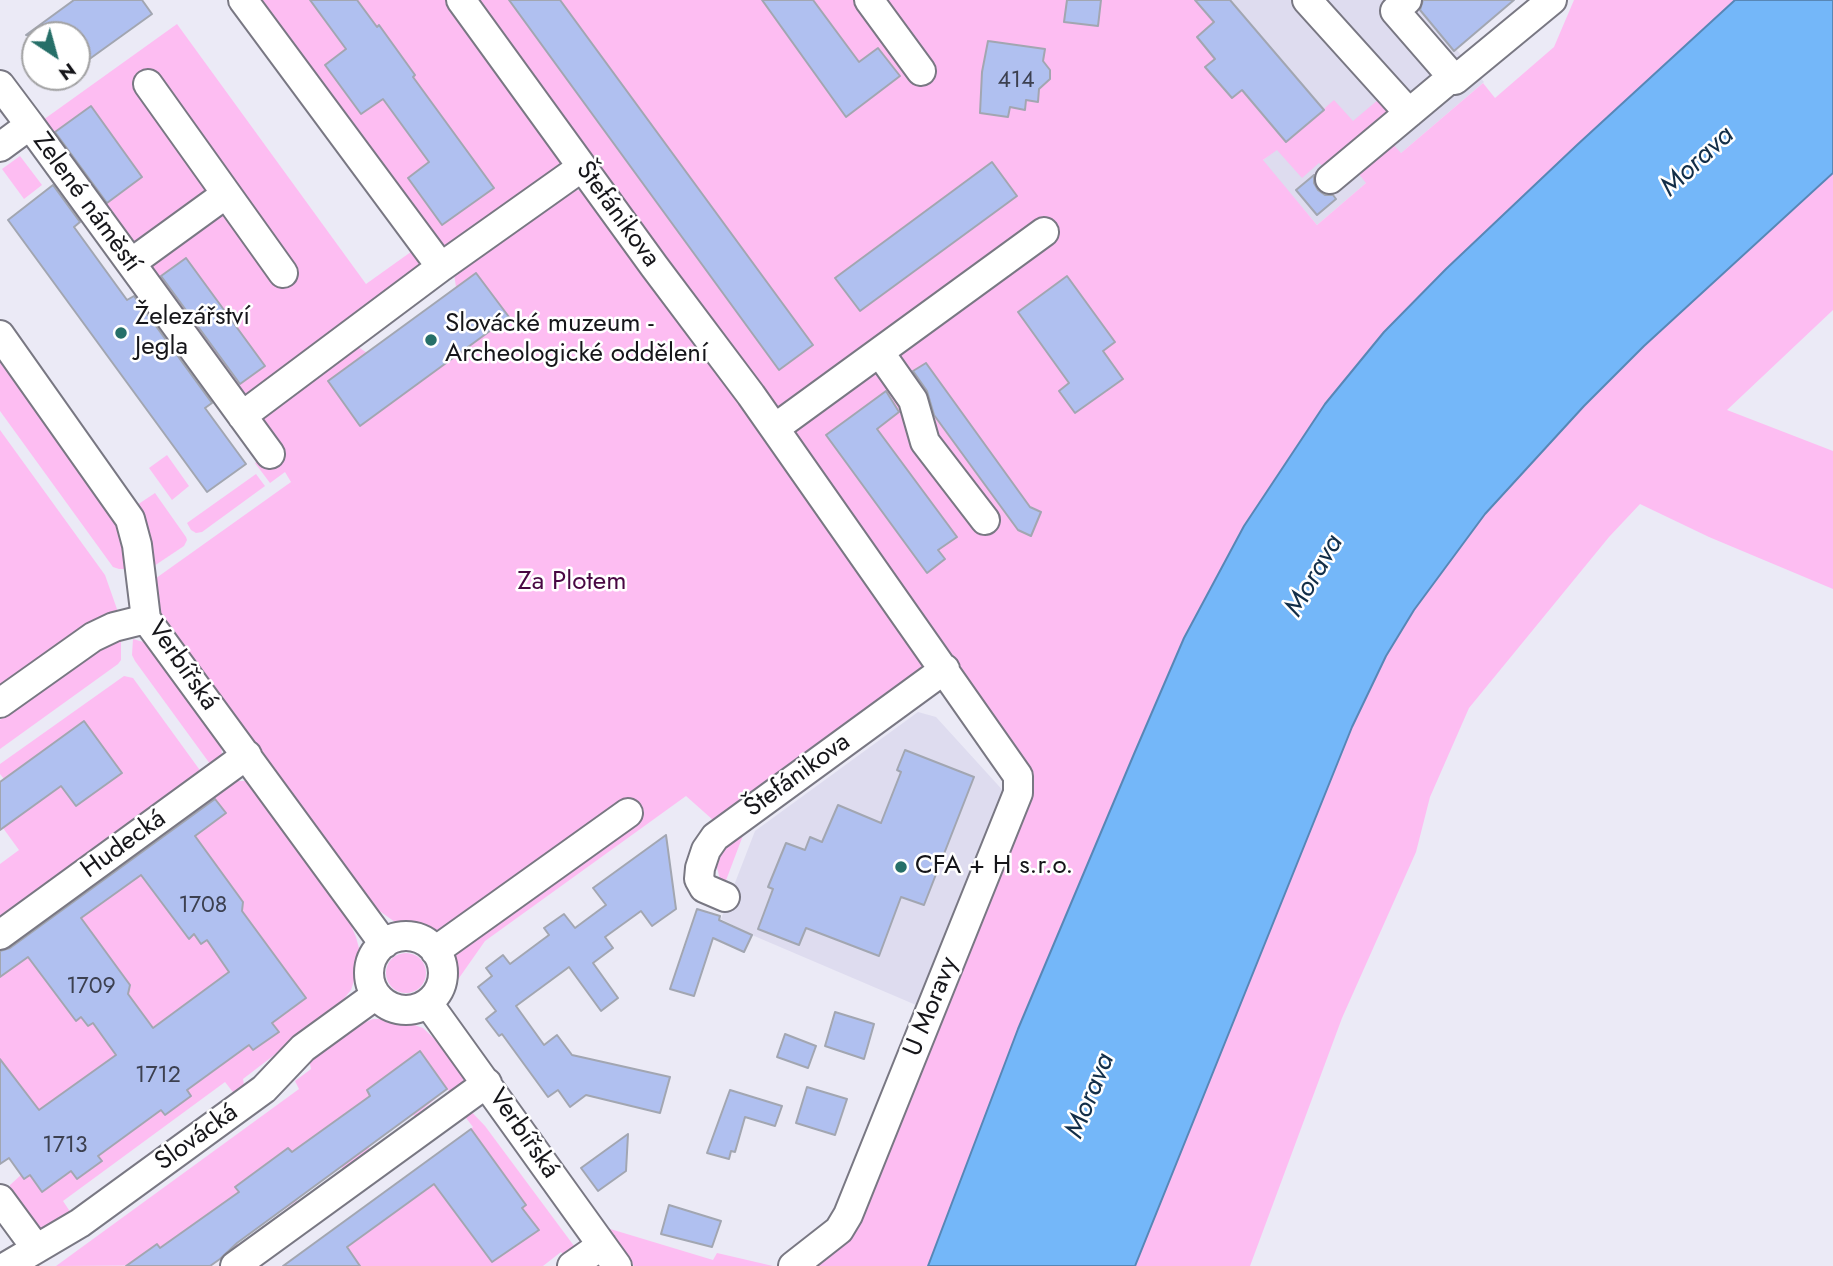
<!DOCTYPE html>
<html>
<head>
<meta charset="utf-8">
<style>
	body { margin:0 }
	#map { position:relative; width:1833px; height:1266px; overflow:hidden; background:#ebeaf6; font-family:Jost,sans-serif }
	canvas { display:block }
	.north { position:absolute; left:21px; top:21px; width:70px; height:70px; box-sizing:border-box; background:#fff; border:2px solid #a2a2a3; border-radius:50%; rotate:144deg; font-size:19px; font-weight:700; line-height:28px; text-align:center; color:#16161a }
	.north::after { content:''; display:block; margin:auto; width:24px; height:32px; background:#266f68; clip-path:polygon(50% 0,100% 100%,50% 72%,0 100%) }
</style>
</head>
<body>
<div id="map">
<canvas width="1833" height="1266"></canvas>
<div class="north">N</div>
</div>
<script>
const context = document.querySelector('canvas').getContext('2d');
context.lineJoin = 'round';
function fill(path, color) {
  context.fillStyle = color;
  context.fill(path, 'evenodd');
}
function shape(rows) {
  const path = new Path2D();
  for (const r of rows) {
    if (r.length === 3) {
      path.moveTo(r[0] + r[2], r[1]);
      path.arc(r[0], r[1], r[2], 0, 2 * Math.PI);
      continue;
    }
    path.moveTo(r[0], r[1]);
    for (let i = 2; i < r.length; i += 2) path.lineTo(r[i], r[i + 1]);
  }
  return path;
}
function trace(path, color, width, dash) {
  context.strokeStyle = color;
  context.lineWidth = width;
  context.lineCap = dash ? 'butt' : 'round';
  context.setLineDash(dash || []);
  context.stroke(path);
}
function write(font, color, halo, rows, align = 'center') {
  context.font = font + ' Jost,sans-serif';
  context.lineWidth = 5;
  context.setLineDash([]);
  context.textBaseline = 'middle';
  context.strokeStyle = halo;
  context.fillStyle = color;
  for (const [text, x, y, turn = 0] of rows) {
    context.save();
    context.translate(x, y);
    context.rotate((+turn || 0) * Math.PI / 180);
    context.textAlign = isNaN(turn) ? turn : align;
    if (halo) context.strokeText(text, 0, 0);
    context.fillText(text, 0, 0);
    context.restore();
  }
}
fill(shape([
	[1203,0,1514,0,1456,49,1484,82,1317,225,1262,161,1286,141,1242,90,1232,98,1205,67,1215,58,1197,37,1214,23,1198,4],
	[918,712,936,717,1007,795,923,1008,752,935,721,919,755,831]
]), '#dedcef');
fill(shape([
	[257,0,447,0,562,157,561,170,451,250,440,248],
	[476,0,1203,0,1198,4,1214,23,1197,37,1215,59,1206,67,1232,98,1242,90,1286,142,1334,100,1353,121,1379,99,1394,116,1325,168,1319,163,1302,178,1277,150,1263,160,1317,225,1366,183,1354,168,1388,139,1401,153,1483,83,1495,98,1554,47,1574,0,1736,0,1018,1029,928,1266,805,1266,843,1234,1029,777],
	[177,24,366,284,415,249,424,263,262,389,249,393,239,394,36,125],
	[20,156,42,185,24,199,2,169],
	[1833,173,1833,310,1727,410,1833,451,1833,589,1709,537,1640,504,1609,537,1469,708,1430,797,1416,852,1342,1018,1250,1266,1135,1266,1352,727,1386,656,1414,610,1485,514,1584,406,1644,346],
	[569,189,583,191,626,244,928,665,713,820,686,796,485,941,452,988,448,957,434,938,422,930,395,922,371,905,163,620,155,600,152,581,291,482,285,472,270,483,255,463,275,449,260,418,357,346,367,353,456,287,454,274],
	[0,359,116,519,129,569,119,569,113,567,0,411],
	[0,430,105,575,118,612,0,692],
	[167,455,189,486,172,500,149,468],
	[256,474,265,486,202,532,196,533,191,530,187,523],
	[155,493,186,537,187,540,184,546,151,568,134,507],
	[121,639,121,660,118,664,0,749,0,720,82,658,96,649],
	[133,639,147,643,221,742,222,757,213,768,135,661,132,655],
	[124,676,133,678,215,791,232,781,245,781,251,784,344,909,356,937,360,952,358,968,351,990,338,1006,243,1079,245,1090,236,1096,225,1082,63,1201,73,1216,47,1231,39,1229,9,1192,10,1185,21,1175,9,1158,0,1164,0,864,19,850,3,828,61,786,76,806,121,773,84,722,4,779,0,774,0,764],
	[745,830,725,883,721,883,715,860,719,847],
	[406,973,20],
	[373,1019,397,1019,423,1028,446,1050,464,1076,462,1090,452,1094,447,1089,415,1116,413,1115,394,1128,392,1126,367,1145,370,1149,343,1169,340,1165,296,1199,297,1201,262,1224,261,1222,235,1241,238,1245,211,1265,56,1266,299,1089,295,1081,311,1069,309,1059,339,1034],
	[467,1107,485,1126,580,1254,569,1262,561,1252,543,1266,283,1266,473,1127,463,1114],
	[607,1228,713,1260,717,1253,773,1266,634,1266]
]), '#fdbdf2');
const water = shape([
	[1735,0,1833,0,1833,173,1644,346,1584,406,1485,514,1414,610,1386,656,1352,727,1135,1266,928,1266,1018,1029,1134,754,1184,638,1244,526,1325,404,1384,332,1446,269,1577,145,1735,0]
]);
fill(water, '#74b7f9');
trace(water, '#5887b6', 2);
const building = shape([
	[74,0,142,0,152,14,77,68,77,35,26,35,74,0],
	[310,0,357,0,377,27,379,25,415,75,413,77,494,188,442,225,408,178,429,162,383,99,361,114,325,65,346,49,310,0],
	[509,0,560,0,813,345,779,370,509,0],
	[762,0,813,0,859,62,878,48,900,76,846,117,762,0],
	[1067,0,1101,0,1098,26,1064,22,1067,0],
	[1195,0,1230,0,1324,110,1286,142,1242,90,1232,98,1205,67,1215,59,1197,37,1214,22,1195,0],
	[1423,0,1514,0,1454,51,1420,10,1423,0],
	[988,41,1045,49,1043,61,1050,70,1050,79,1039,89,1038,102,1026,100,1025,110,1010,107,1008,117,980,113,982,72,988,41],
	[91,106,142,177,107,203,55,132,91,106],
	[992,162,1017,196,860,311,835,278,992,162],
	[1314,175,1314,183,1318,190,1325,195,1333,195,1336,199,1317,215,1296,190,1314,175],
	[53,185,80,222,74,227,127,300,134,296,212,403,205,408,246,464,207,492,8,220,53,185],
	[186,258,265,366,240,384,161,276,186,258],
	[476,273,509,317,360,426,328,381,476,273],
	[1067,276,1115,342,1103,351,1123,379,1075,413,1059,391,1069,383,1018,312,1067,276],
	[926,363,1030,507,1041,512,1031,536,1018,530,934,415,927,391,913,371,926,363],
	[886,391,899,412,877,429,957,537,938,550,945,559,927,573,826,435,886,391],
	[84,721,122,773,76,806,61,786,0,830,0,782,84,721],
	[905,750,974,777,924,905,901,897,879,956,806,928,799,945,758,929,773,889,768,887,786,843,805,850,810,837,822,842,838,805,881,823,901,772,897,770,905,750],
	[215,799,226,813,195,836,243,902,242,911,306,998,272,1023,279,1032,253,1050,249,1045,187,1090,191,1096,165,1115,161,1110,98,1156,102,1161,77,1179,71,1171,42,1192,30,1175,24,1179,9,1158,0,1164,0,1059,39,1110,116,1055,93,1023,88,1026,81,1017,76,1021,28,957,0,977,0,951,10,948,215,799],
	[141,875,189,939,194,934,201,944,207,940,229,972,153,1028,128,994,130,985,81,918,141,875],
	[666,835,676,909,652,926,641,911,605,937,613,948,593,963,618,998,601,1011,569,967,516,1006,544,1045,557,1035,572,1055,670,1077,662,1106,660,1113,586,1095,570,1107,558,1090,548,1097,502,1034,499,1036,486,1019,496,1011,478,987,492,976,486,968,503,955,510,964,549,935,544,928,564,914,575,928,606,905,593,888,666,835],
	[697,909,720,916,719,920,752,935,744,952,713,938,694,996,670,989,697,909],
	[835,1012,874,1024,864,1059,825,1046,835,1012],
	[785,1034,816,1046,808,1068,777,1057,785,1034],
	[420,1051,447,1089,237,1243,220,1259,210,1266,126,1266,157,1244,160,1248,239,1192,235,1187,254,1173,288,1148,292,1152,370,1096,367,1090,420,1051],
	[807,1087,847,1099,835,1135,796,1123,807,1087],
	[730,1090,782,1106,775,1126,745,1117,735,1152,731,1151,729,1159,707,1153,730,1090],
	[471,1129,526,1205,522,1208,539,1230,492,1262,434,1184,347,1247,360,1266,283,1266,471,1129],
	[628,1134,626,1171,598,1191,581,1168,628,1134],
	[669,1205,721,1221,712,1247,661,1234,669,1205]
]);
fill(building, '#b0c0f0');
trace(building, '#a2a6b1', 2);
const minor = shape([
	[243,0,441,267,582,167],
	[461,0,654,266,751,395,1018,776,1018,793,848,1215,839,1230,793,1266],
	[869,0,921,71],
	[1307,0,1409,113,1330,179],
	[1407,0,1395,11,1455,80,1552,0],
	[148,84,283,273],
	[0,85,30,125],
	[1409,113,1452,77],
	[0,147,30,125,270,454],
	[131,263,226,194],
	[0,335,130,519,137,545,146,619,384,944],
	[880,353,913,400,925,442,985,520],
	[242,416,441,267],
	[775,428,1044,232],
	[0,703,93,637,114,627,146,619],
	[725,897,704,888,699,879,700,868,706,850,715,837,945,669],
	[0,935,247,755],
	[406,973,37],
	[435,951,628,813],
	[428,1003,617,1266],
	[0,1199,36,1248],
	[7,1266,80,1223,264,1089,303,1048,376,995],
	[235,1266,487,1083],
	[572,1266,602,1245]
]);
trace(minor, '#797883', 32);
trace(minor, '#fff', 28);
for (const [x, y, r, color] of [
	[121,333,7,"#266f68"],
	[431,340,7,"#266f68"],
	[901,867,7,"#266f68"]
]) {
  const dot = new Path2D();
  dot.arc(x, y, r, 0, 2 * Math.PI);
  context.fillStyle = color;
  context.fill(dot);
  trace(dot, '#fff', 2.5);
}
write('23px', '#3c4050', null, [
	["414",1016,81],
	["1708",203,906],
	["1709",91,987],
	["1712",158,1076],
	["1713",65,1146]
]);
write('26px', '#16161a', '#fff', [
	["Zelené náměstí",86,203,54],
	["Štefánikova",617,215,54],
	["Verbířská",182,666,55],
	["Štefánikova",798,776,-36],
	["Hudecká",124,845,-36],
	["U Moravy",932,1007,-68],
	["Verbířská",523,1134,55],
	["Slovácká",197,1138,-36]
]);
write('26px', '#16161a', '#fff', [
	["Železářství",135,318],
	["Jegla",135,348],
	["Slovácké muzeum -",445,325],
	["Archeologické oddělení",445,355],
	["CFA + H s.r.o.",915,867]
], 'left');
write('26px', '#490743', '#fff', [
	["Za Plotem",572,583]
]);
write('italic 28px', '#122e48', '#fff', [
	["Morava",1698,162,-43],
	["Morava",1315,576,-60],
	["Morava",1091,1096,-68]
]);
</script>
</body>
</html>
